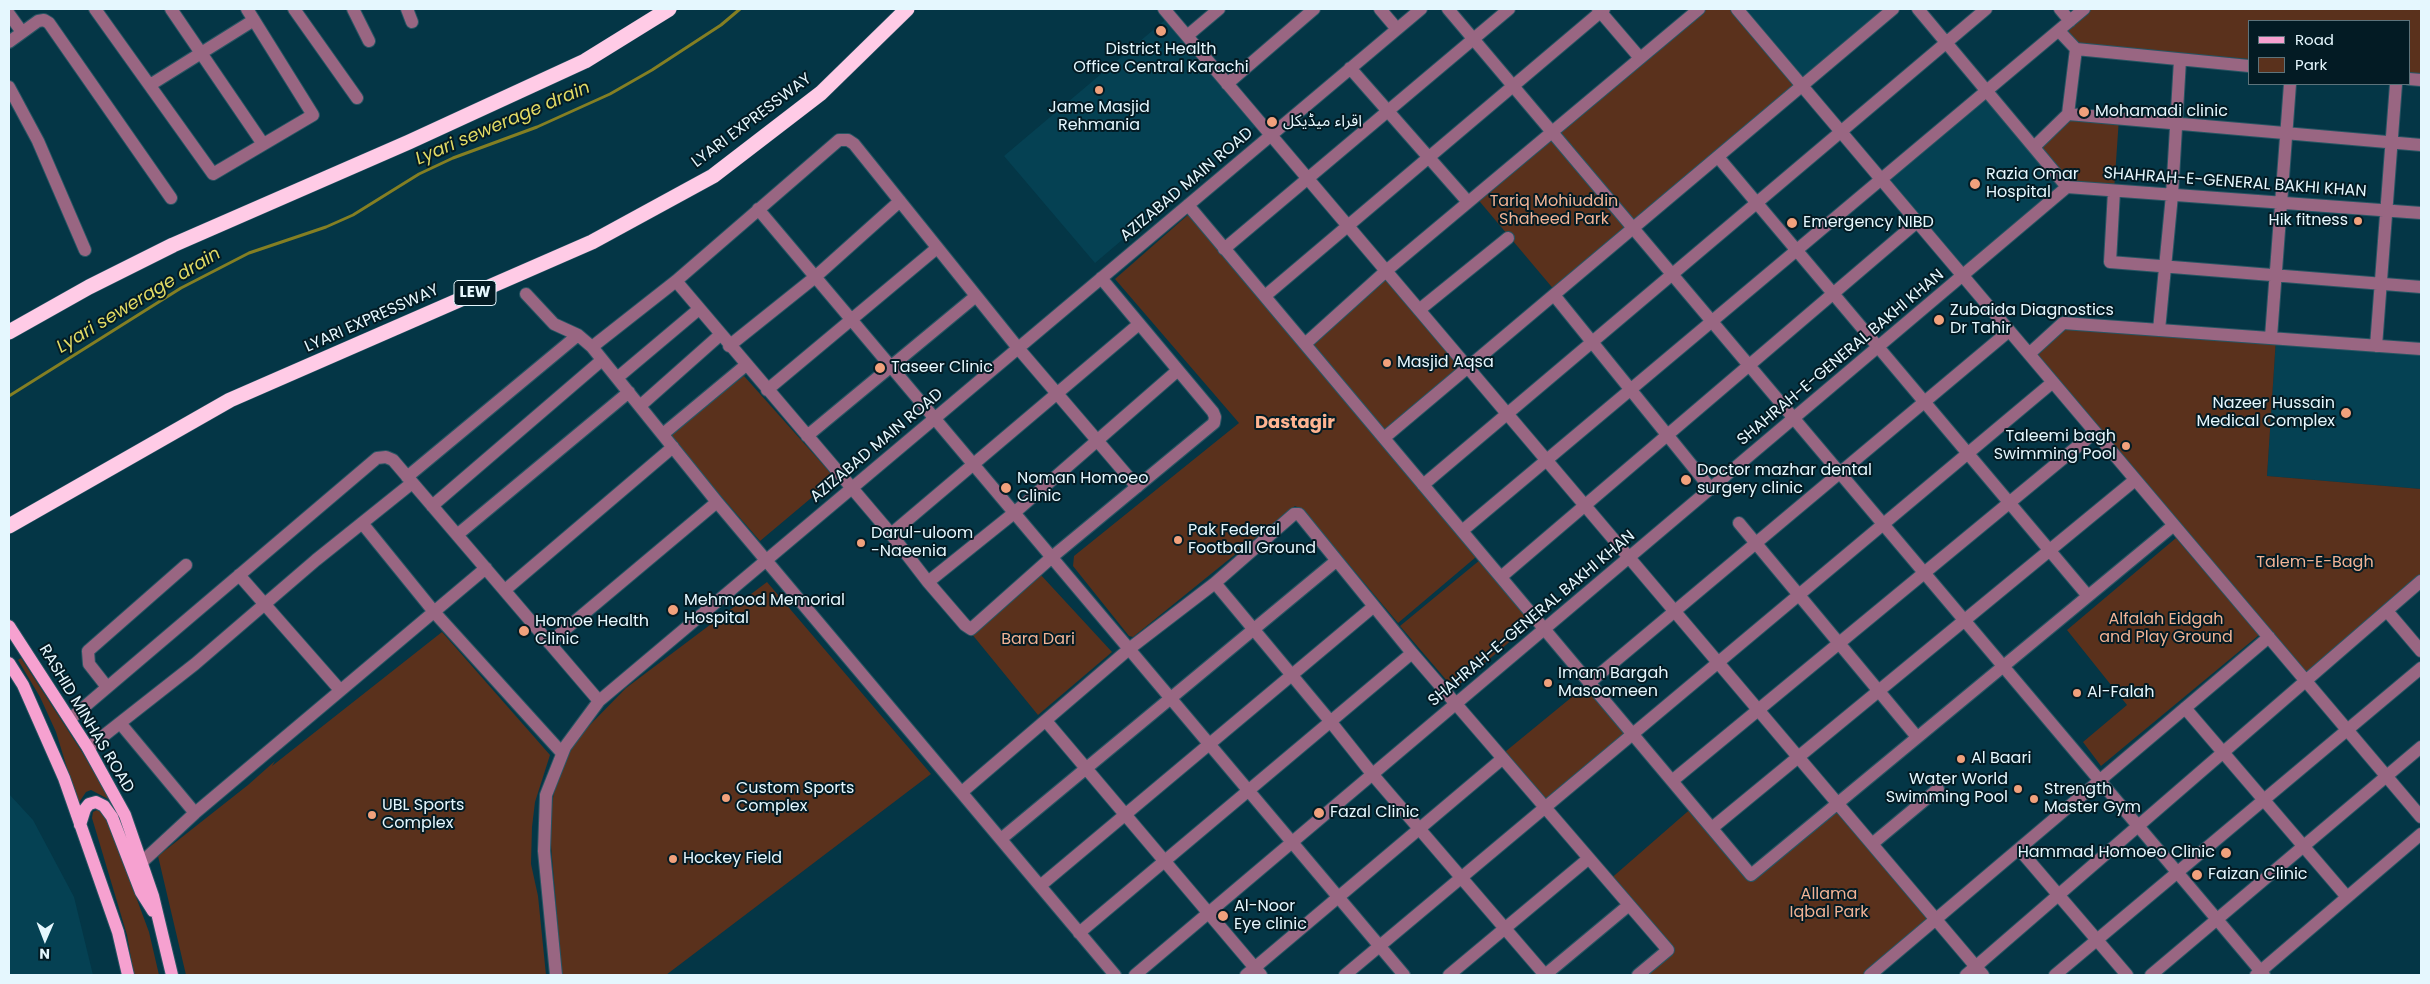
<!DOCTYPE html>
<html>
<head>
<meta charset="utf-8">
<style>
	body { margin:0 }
	#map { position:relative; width:2430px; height:984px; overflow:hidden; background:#043646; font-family:Poppins,sans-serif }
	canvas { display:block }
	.frame { position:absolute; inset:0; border:10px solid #e5f7fe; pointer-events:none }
	.legend { position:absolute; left:2248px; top:20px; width:162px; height:65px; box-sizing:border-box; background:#031b24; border:1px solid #5d737b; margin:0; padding:6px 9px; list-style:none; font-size:15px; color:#e5f7fe }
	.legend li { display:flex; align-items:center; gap:10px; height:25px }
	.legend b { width:25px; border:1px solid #5d737b }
	.north { position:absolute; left:20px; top:914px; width:50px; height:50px; -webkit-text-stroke:4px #031b24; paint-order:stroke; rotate:181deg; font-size:14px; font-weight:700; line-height:20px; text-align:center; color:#e5f7fe }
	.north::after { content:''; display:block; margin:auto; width:18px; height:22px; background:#e5f7fe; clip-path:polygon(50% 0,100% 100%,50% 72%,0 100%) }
</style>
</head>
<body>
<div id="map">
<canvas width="2430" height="984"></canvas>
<div class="frame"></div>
<ul class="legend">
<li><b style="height:6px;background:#f6a1d0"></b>Road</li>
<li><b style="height:14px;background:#5a311c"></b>Park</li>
</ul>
<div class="north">N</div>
</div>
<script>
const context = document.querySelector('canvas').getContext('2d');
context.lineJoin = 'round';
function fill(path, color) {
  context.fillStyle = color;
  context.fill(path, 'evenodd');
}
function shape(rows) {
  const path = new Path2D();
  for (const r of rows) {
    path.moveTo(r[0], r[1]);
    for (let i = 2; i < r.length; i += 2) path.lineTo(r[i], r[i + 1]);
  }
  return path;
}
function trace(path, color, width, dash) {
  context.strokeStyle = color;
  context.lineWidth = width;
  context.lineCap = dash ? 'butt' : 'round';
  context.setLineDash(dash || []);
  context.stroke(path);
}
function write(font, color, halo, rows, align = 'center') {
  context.font = font + ' Poppins,"Noto Sans Arabic",sans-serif';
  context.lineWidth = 4;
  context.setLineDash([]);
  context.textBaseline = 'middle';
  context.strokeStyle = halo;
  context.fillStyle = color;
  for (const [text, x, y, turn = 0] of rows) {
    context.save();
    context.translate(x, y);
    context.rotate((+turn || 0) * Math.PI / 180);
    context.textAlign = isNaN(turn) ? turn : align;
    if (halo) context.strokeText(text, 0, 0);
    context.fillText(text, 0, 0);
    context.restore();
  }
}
fill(shape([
	[1737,9,1893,9,1802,86],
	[1165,20,1256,126,1095,263,1004,156],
	[1987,91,2067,187,1963,276,1882,180],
	[2276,338,2421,349,2421,489,2267,476],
	[9,794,33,820,74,897,93,975,9,975]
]), '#054153');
fill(shape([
	[1699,9,1737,9,1802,86,1556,292,1475,196],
	[2092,9,2421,9,2421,74,2409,73,2409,21,2249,21,2249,59,2079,45,2065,30],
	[2068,114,2119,118,2114,191,2067,187,2034,147],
	[1189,214,1476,557,1398,623,1303,510,1295,506,1133,637,1129,636,1073,566,1074,556,1239,423,1115,279],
	[1386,271,1468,367,1384,438,1305,344],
	[2063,323,2276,338,2267,476,2421,489,2421,581,2306,681,2029,354],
	[744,376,835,478,760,541,668,435],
	[2176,538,2259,635,2101,766,2083,742,2127,705,2067,630],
	[1480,560,1533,622,1454,689,1400,626],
	[1040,574,1112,652,1038,715,971,633],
	[767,582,931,774,666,975,562,975,549,822,558,768,584,731,626,688],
	[442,632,550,755,535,802,532,827,531,864,538,896,546,975,186,975,158,856,248,785,275,761,272,766],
	[21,658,82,752,110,800,91,790,86,792,78,804,56,732,40,697,18,660],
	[1589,683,1633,734,1544,808,1500,756],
	[1838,804,1936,920,1870,975,1638,975,1668,950,1608,881,1694,806,1751,875],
	[97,810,104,814,129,878,149,932,159,975,134,975,127,935,92,818,93,812]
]), '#5a311c');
trace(shape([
	[9,396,181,288,249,253,326,227,353,215,419,174,453,158,537,127,610,94,652,70,721,25,740,9]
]), '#847f23', 3);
const minor = shape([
	[95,9,213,174,313,115,247,9],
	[171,9,263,144],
	[294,9,357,98],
	[353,9,369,41],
	[407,9,412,22],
	[1164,9,1983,975],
	[1380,9,1397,29],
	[1448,9,2264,975],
	[1598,9,1640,58],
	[1737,9,2421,817],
	[1918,9,2067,187],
	[2060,9,2070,21],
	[9,14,22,32],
	[2059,31,2076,49,2249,66],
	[1187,36,1219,9],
	[9,42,38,21,44,20,49,23,171,198],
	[1350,68,1468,202],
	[2409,79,2421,80],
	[1227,84,1314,9],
	[150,85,254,20],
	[9,87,38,141,85,250],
	[2068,114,2076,49],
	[2034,147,2068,114,2421,145],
	[1718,157,2088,596],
	[2114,191,2110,262,2421,287],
	[1188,205,1751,875,2174,525],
	[758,209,1404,975],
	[1224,249,1509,9],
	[676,281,891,534,928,582,965,625,971,629,1052,557,1214,423,1215,417,1213,412,1101,278],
	[526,294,554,324,578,335,592,347,717,502,1115,975],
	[1554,295,1711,489],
	[1265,296,1604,9],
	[1419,310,1508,238],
	[2159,330,2172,195,2180,60],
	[2271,337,2290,84],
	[1305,344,1386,271,1699,9],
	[729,346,814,278,900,201],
	[2376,346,2396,84],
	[592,347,676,281,839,140,848,140,854,144,1018,348,1137,487],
	[2029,354,2063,323,2421,349],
	[617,378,699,309],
	[767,390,937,248],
	[640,406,720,335],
	[663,434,746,365],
	[807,436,976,296],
	[1384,438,1893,9],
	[407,477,578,335],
	[1423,485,1986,9],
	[432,506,602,360],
	[362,523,435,613,562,753],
	[1739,523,1917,737],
	[1462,531,2084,9],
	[891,534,1139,324],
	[457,535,629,392],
	[239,575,340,690],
	[1501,577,1917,222],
	[928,582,1014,513,1177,371],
	[1215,583,1294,514,1299,514,1412,653,1668,950,1638,975],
	[505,590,673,447],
	[2387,611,2421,651],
	[549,643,717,502],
	[1589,683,2009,331],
	[107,687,89,664,88,651,186,565],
	[2185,708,2347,897],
	[70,719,377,458,386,457,393,460,599,701],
	[1046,721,1261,975],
	[120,723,195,813],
	[88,748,195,664,316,560,412,483],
	[1672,781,2095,432],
	[962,792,1129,649,1215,583,1330,721,1373,775,1545,975],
	[1712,828,2135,480],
	[1001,839,1336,561],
	[1872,844,1938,789],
	[2019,849,2127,975],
	[142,862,195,813,486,568],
	[1040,886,1373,607],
	[1079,933,1412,653],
	[556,975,544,851,546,795,565,747,599,701,1421,9],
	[1135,975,2067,187,2421,213],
	[1246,975,1502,759],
	[1345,975,2053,382],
	[1449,975,1588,859],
	[1545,975,1629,905],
	[1870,975,2269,637],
	[1966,975,2421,581],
	[2055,975,2421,668],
	[2151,975,2421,747],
	[2256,975,2421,834]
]);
const major = shape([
	[9,626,88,748,125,815,153,896,172,975],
	[9,663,23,685,64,778,118,932,128,975],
	[80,825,85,809,89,804,96,802,104,806,112,817,141,892,153,911]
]);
const highway = shape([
	[9,332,89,287,173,245,409,142,585,61,669,9],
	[9,526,230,400,592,242,713,176,821,93,907,9]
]);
trace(minor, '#285563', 14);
trace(major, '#285563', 14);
trace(highway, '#285563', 16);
trace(minor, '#996682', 12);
trace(major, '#f6a1d0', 12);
trace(highway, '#ffcbe6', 15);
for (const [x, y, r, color] of [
	[1161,31,6,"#f1a17c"],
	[1099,90,5,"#f1a17c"],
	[2084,112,6,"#f1a17c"],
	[1272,122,6,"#f1a17c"],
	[1975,184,6,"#f1a17c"],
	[2358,221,5,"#f1a17c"],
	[1792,223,6,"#f1a17c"],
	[1939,320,6,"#f1a17c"],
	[1387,363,5,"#f1a17c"],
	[880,368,6,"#f1a17c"],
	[2346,413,6,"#f1a17c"],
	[2126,446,5,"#f1a17c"],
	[1686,480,6,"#f1a17c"],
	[1006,488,6,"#f1a17c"],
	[1178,540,5,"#f1a17c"],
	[861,543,5,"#f1a17c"],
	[673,610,6,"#f1a17c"],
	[524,631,6,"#f1a17c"],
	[1548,683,5,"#f1a17c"],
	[2077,693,5,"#f1a17c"],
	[1961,759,5,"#f1a17c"],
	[2018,789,5,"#f1a17c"],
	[726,798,5,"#f1a17c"],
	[2034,799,5,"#f1a17c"],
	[1319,813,6,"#f1a17c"],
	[372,815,5,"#f1a17c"],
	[2226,853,6,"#f1a17c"],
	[673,859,5,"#f1a17c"],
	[2197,875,6,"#f1a17c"],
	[1223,916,6,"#f1a17c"]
]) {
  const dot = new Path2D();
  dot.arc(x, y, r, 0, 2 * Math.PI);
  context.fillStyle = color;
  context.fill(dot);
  trace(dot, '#031b24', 2);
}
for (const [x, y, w] of [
	[475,293,42]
]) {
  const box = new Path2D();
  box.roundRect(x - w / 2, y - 12.5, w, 25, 4);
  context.fillStyle = '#031b24';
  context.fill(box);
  trace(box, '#e5f7fe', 1);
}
write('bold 15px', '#e5f7fe', null, [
	["LEW",475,293]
]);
write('16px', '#e5f7fe', '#031b24', [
	["District Health",1161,50,"center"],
	["Office Central Karachi",1161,68,"center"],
	["Jame Masjid",1099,108,"center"],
	["Rehmania",1099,126,"center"],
	["Mohamadi clinic",2095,112],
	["اقراء میڈیکل",1283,122],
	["Razia Omar",1986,175],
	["Hospital",1986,193],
	["Hik fitness",2348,221,"right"],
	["Emergency NIBD",1803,223],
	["Zubaida Diagnostics",1950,311],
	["Dr Tahir",1950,329],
	["Masjid Aqsa",1397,363],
	["Taseer Clinic",891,368],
	["Nazeer Hussain",2335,404,"right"],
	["Medical Complex",2335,422,"right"],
	["Taleemi bagh",2116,437,"right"],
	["Swimming Pool",2116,455,"right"],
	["Doctor mazhar dental",1697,471],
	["surgery clinic",1697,489],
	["Noman Homoeo",1017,479],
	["Clinic",1017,497],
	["Pak Federal",1188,531],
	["Football Ground",1188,549],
	["Darul-uloom",871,534],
	["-Naeenia",871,552],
	["Mehmood Memorial",684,601],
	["Hospital",684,619],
	["Homoe Health",535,622],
	["Clinic",535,640],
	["Imam Bargah",1558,674],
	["Masoomeen",1558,692],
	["Al-Falah",2087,693],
	["Al Baari",1971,759],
	["Water World",2008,780,"right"],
	["Swimming Pool",2008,798,"right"],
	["Custom Sports",736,789],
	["Complex",736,807],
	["Strength",2044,790],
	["Master Gym",2044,808],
	["UBL Sports",382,806],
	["Complex",382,824],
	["Fazal Clinic",1330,813],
	["Hammad Homoeo Clinic",2215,853,"right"],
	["Hockey Field",683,859],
	["Faizan Clinic",2208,875],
	["Al-Noor",1234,907],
	["Eye clinic",1234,925]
], 'left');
write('16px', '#e5f7fe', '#031b24', [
	["LYARI EXPRESSWAY",752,121,-37],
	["SHAHRAH-E-GENERAL BAKHI KHAN",2235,183,4],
	["AZIZABAD MAIN ROAD",1187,185,-40],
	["LYARI EXPRESSWAY",372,319,-24],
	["SHAHRAH-E-GENERAL BAKHI KHAN",1841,358,-40],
	["AZIZABAD MAIN ROAD",877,446,-40],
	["SHAHRAH-E-GENERAL BAKHI KHAN",1532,619,-40],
	["RASHID MINHAS ROAD",86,719,59]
]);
write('16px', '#f2b395', '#031b24', [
	["Tariq Mohiuddin",1554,202],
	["Shaheed Park",1554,220],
	["Talem-E-Bagh",2315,563],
	["Alfalah Eidgah",2166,620],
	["and Play Ground",2166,638],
	["Bara Dari",1038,640],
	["Allama",1829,895],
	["Iqbal Park",1829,913]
]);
write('italic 18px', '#e1da64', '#031b24', [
	["Lyari sewerage drain",503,124,-23],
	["Lyari sewerage drain",139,301,-31]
]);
write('bold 18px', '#ffb491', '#031b24', [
	["Dastagir",1295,423]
]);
</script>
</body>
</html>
